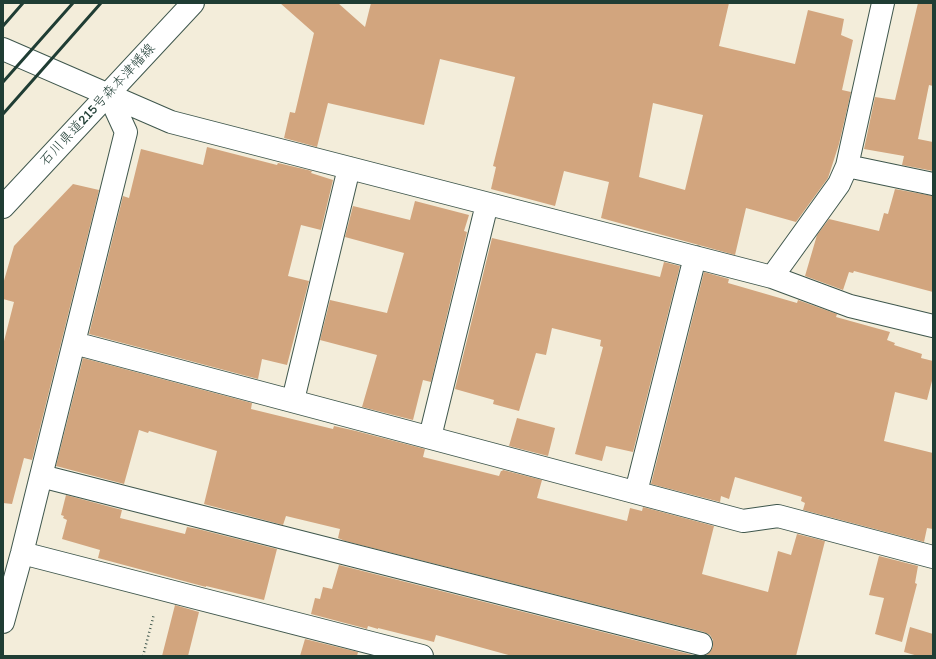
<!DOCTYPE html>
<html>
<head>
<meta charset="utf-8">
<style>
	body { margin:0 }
	#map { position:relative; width:936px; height:659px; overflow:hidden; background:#f3edda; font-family:Itim,sans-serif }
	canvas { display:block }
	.frame { position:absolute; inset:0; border:4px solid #1f3d34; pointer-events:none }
</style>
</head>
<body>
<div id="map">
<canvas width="936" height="659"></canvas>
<div class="frame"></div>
</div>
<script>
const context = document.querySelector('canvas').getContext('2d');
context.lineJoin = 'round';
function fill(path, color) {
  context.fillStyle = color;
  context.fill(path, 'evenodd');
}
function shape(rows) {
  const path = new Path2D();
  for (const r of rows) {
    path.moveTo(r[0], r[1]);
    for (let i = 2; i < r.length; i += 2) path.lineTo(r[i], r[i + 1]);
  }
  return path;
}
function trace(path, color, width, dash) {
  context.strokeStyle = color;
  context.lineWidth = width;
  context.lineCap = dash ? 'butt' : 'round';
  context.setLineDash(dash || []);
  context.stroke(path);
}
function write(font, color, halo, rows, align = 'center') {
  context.font = font + ' Itim,"Klee One",sans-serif';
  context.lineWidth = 3.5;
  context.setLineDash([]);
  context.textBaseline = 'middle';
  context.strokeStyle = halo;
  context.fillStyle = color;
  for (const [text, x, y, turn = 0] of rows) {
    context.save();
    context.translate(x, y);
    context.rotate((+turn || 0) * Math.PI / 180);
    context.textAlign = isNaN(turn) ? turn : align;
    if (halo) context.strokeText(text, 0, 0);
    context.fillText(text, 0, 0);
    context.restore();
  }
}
fill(shape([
	[280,3,338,3,365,27,371,3,729,3,719,46,795,64,808,10,844,19,841,35,853,40,842,90,851,92,839,144,828,178,796,222,746,208,735,255,601,218,609,182,564,171,555,206,491,189,496,167,493,166,515,77,440,59,424,125,328,103,317,147,284,138,290,112,295,113,314,33],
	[653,103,703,115,685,190,639,177],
	[918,3,933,3,933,86,929,85,918,139,933,142,933,171,902,165,904,156,864,149,875,97,895,100],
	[207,147,277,165,278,163,312,171,311,173,333,180,321,230,301,225,288,276,309,281,287,365,262,359,258,379,89,334,123,196,129,198,141,149,203,165],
	[73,184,99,190,32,460,24,458,12,504,3,503,3,345,14,302,3,299,3,284,14,246],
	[895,189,933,196,933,292,854,271,853,273,849,272,843,290,805,276,817,235,829,219,879,231,884,213,888,214],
	[415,201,469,215,464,231,467,232,431,382,423,380,413,420,362,407,377,355,320,340,330,300,387,313,404,253,345,237,353,206,410,220],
	[492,238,660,277,664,262,680,266,633,452,606,446,602,461,575,454,603,347,600,346,601,340,552,328,546,355,536,353,519,411,493,404,494,400,455,389],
	[704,272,729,279,728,283,797,303,798,300,837,314,836,317,890,332,887,340,895,343,894,345,922,354,921,358,933,361,933,377,927,400,895,392,884,441,933,453,933,529,927,528,924,542,803,510,805,503,801,501,802,497,735,477,729,499,721,496,720,502,651,484],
	[83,358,252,403,251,409,333,429,334,426,356,431,425,449,423,457,499,476,501,471,502,471,503,470,542,480,537,498,627,521,630,508,642,511,643,507,714,526,702,574,768,592,778,551,791,555,797,534,825,541,796,656,704,656,710,652,713,647,713,640,710,635,704,632,345,541,338,538,340,529,286,516,283,525,204,504,217,451,149,431,148,433,139,430,124,484,56,466],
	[517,418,555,428,548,456,509,446],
	[66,495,122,510,120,518,185,534,187,527,198,529,277,549,264,600,206,586,206,587,98,558,100,550,62,539,67,520,63,518,64,516,61,515],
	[879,556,918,566,915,583,917,584,902,642,875,634,884,598,869,595],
	[339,565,697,656,512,656,436,635,434,642,378,628,378,629,368,626,367,629,364,628,311,614,315,598,320,599,323,587,332,589],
	[175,605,199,612,188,656,162,656],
	[910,627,933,634,933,656,918,656,904,652],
	[305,639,358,652,357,656,300,656]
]), '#d2a57e');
const street = shape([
	[3,49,171,122,772,277,850,306,933,326],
	[847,166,933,184],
	[772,277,839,184,847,166,883,3],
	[74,343,743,521,778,516,933,557],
	[293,400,349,168],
	[430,437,487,204],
	[41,476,701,644],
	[636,492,695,257],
	[22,553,422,656],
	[3,622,22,553,126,132,109,95]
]);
const secondary = shape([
	[3,207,193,3]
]);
trace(street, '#3f574d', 24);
trace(secondary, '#3f574d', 24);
trace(shape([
	[143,656,154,614]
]), '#3f574d', 2.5, [1, 3]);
trace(street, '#fff', 22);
trace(secondary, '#fff', 22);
trace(shape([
	[3,26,23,3],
	[3,82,73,3],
	[3,114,101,3]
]), '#1f3d34', 3);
write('14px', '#1f3d34', '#fff', [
	["石川県道215号森本津幡線",98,105,-47]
]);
</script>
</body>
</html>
